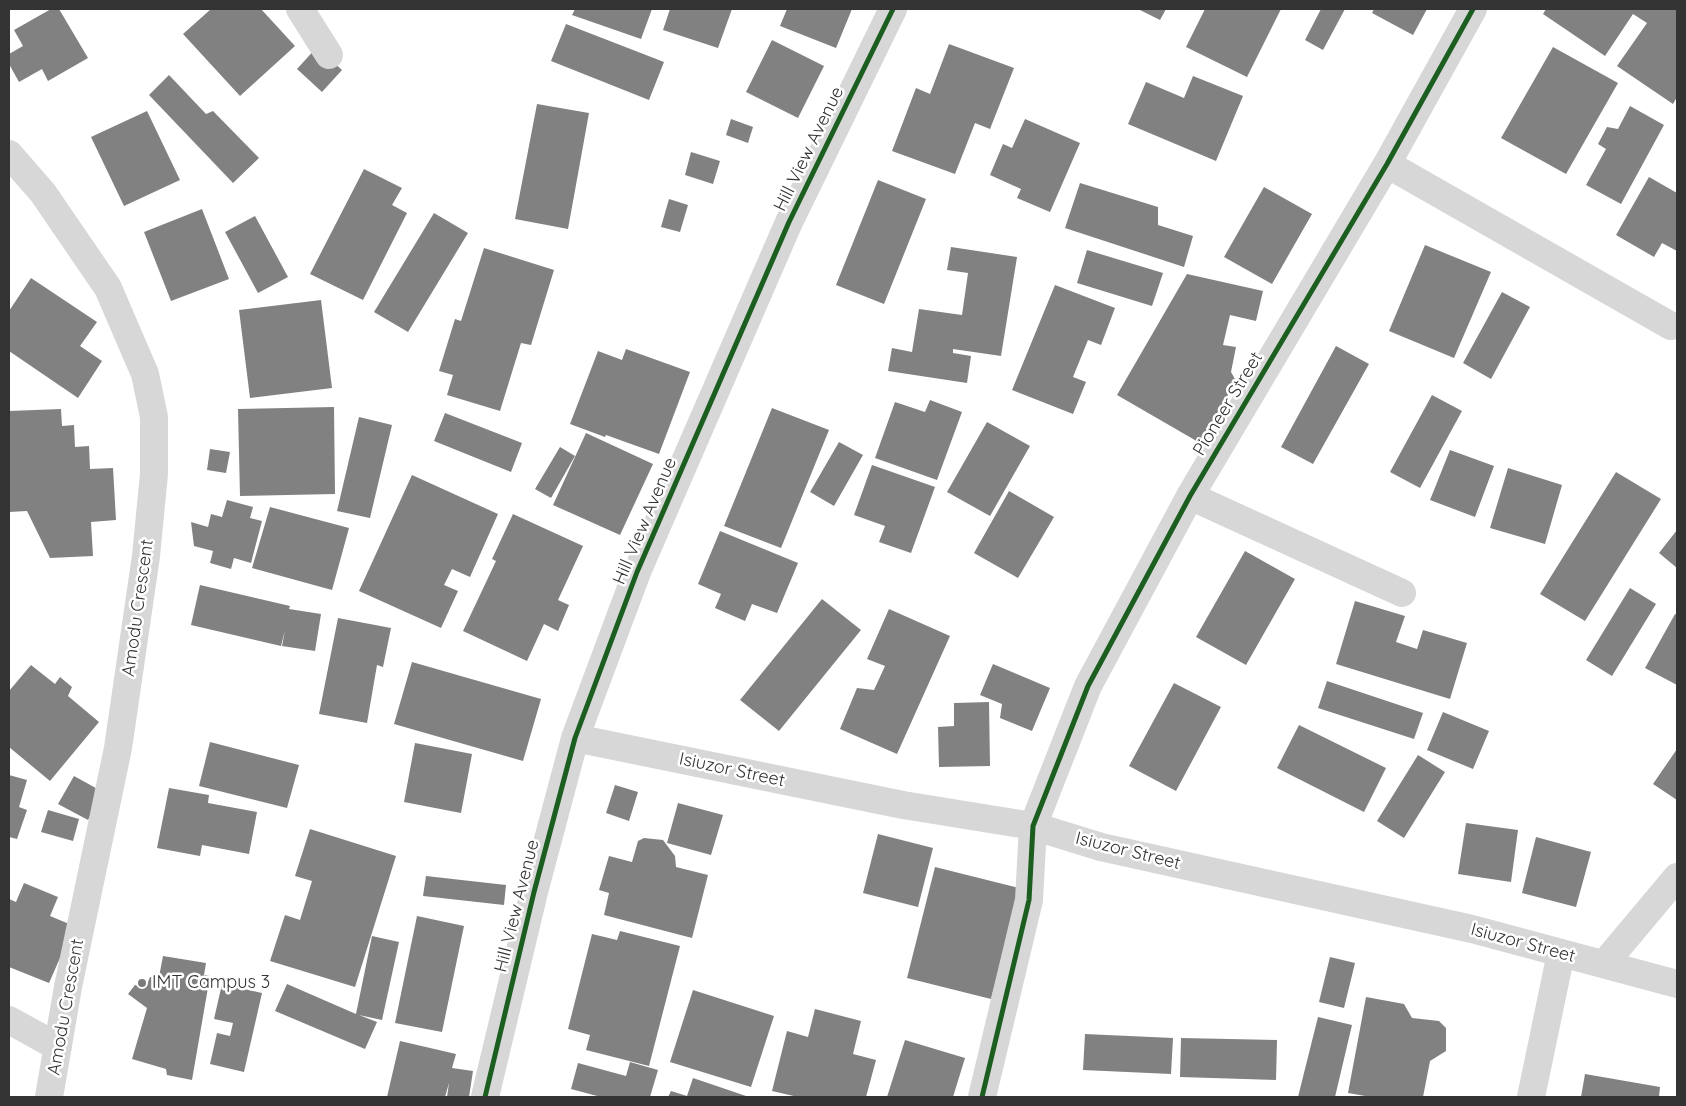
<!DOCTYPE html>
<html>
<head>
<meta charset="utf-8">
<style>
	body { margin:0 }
	#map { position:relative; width:1686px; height:1106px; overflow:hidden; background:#fff; font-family:Quicksand,sans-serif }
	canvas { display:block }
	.frame { position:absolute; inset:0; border:10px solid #333; pointer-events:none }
</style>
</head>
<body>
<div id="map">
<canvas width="1686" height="1106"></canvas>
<div class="frame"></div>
</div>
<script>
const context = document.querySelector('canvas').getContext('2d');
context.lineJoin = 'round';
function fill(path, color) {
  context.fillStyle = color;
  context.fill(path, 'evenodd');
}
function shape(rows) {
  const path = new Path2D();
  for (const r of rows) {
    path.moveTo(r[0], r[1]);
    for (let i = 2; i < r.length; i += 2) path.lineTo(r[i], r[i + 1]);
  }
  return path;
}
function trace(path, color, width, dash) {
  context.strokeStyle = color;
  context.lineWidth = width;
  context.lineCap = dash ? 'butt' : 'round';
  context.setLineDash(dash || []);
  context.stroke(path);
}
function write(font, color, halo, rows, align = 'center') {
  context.font = font + ' Quicksand,sans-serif';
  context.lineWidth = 5;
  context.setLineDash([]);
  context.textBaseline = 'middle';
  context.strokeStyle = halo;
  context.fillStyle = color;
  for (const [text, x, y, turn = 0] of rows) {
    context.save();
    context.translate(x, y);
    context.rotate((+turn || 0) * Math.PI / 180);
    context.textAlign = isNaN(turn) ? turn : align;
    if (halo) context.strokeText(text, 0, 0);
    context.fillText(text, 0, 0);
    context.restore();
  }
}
fill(shape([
	[51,9,59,9,88,58,48,81,42,69,19,82,9,64,9,54,23,46,14,30],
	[211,9,261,9,295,46,240,96,183,34],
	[575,9,652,9,641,39,572,15],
	[670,9,732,9,718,48,663,30],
	[787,9,852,9,836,48,780,26],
	[1138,9,1166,9,1160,20],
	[1205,9,1281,9,1247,77,1186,47],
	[1321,9,1345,9,1323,50,1305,40],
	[1374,9,1427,9,1413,35,1372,13],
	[1546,9,1677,9,1677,97,1673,104,1617,66,1647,23,1633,14,1605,56,1543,14],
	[566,24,664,62,649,100,551,61],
	[772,40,824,66,798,118,746,92],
	[949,44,1014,68,990,129,975,123,955,174,892,151,916,88,930,94],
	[317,47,342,70,322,92,297,69],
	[1553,47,1618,83,1566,174,1501,138],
	[169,75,206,114,213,111,259,158,233,183,149,95],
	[1193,76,1243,96,1216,161,1128,124,1146,82,1184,98],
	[537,104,589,113,568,229,515,219],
	[1630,106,1664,125,1621,204,1586,185,1606,149,1598,144,1607,127,1618,129],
	[147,111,180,180,124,206,91,137],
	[731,119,753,127,748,143,726,135],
	[1025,119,1080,143,1050,212,1017,198,1021,189,990,175,1003,144,1012,148],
	[691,152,720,161,713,184,685,175],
	[364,169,402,188,392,205,407,213,363,300,310,274],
	[1649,177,1677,193,1677,251,1662,243,1654,257,1616,235],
	[878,180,926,199,884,304,836,285],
	[1080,183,1158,207,1158,225,1193,236,1184,267,1065,228],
	[1264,187,1312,214,1272,284,1224,257],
	[669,199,688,205,680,232,661,227],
	[202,209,229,279,171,301,144,232],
	[434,213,468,233,408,332,374,312],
	[255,216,288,277,258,293,225,232],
	[1425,245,1491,272,1454,358,1389,331],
	[951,247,1017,257,1001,356,953,349,953,353,971,356,967,383,888,371,892,348,912,352,919,309,962,315,968,273,947,270],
	[484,248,554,270,531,345,521,343,500,411,447,395,453,375,439,371,455,319,461,321],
	[1087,250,1163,273,1152,306,1077,283],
	[1187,274,1263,291,1256,321,1230,315,1223,345,1236,347,1231,372,1236,381,1200,443,1117,395],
	[31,278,97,322,80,346,102,361,78,398,9,351,9,311],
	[1055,285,1115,308,1101,345,1088,340,1073,377,1086,382,1073,414,1012,390],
	[1502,292,1530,307,1491,379,1463,363],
	[321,300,332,388,250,398,239,310],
	[1336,346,1369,364,1313,464,1281,447],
	[626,349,690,372,659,454,606,435,605,437,570,424,598,351,622,360],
	[1432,395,1462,411,1420,488,1390,472],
	[930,400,962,412,937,480,875,458,895,402,925,412],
	[334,407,335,494,240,496,238,409],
	[772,408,829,430,781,548,724,526],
	[61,409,62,426,74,425,75,447,89,446,90,469,113,468,116,520,91,522,93,556,50,558,27,511,9,512,9,411],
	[445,413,522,443,511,472,434,441],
	[359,417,392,425,370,518,337,511],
	[987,422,1030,446,990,516,947,492],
	[586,433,653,464,620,535,553,505],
	[839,442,863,455,834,506,810,492],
	[560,447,575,456,551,498,535,489],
	[210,449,230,452,226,473,207,470],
	[1450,450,1494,466,1475,517,1430,500],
	[872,465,935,487,911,553,879,542,885,526,854,515],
	[1508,468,1562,485,1545,544,1490,528],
	[1616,472,1661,499,1585,621,1540,594],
	[412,475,498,514,470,577,452,569,444,585,458,591,441,628,359,591],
	[1009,491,1054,517,1018,578,974,553],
	[227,500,253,507,250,518,262,521,251,563,234,558,231,569,210,563,213,551,194,546,191,522,208,527,211,514,222,517],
	[270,507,349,528,332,590,252,568],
	[513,514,583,546,558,600,569,605,558,631,544,624,527,661,463,631,496,561,492,559],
	[1677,530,1677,568,1659,553],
	[720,531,798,563,777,613,752,604,745,621,715,608,721,594,698,584],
	[1245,551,1295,579,1246,665,1196,637],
	[200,585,290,606,289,609,321,614,315,651,282,646,285,630,281,646,191,625],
	[1630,588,1656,604,1612,676,1586,660],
	[822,599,861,630,779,731,740,700],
	[1355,601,1405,616,1396,642,1417,649,1423,630,1467,643,1450,699,1336,664],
	[889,609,950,636,897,754,840,729,857,688,874,690,885,666,867,659],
	[1675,614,1677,615,1677,685,1645,668],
	[338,618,391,628,383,667,377,665,367,723,319,714],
	[412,662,541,699,523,761,394,724],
	[993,664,1050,688,1032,731,1000,718,1002,704,980,695],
	[31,665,55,684,60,677,72,687,68,696,99,722,50,781,9,747,9,691],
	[1327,681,1423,713,1414,739,1318,708],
	[1174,683,1221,707,1176,791,1129,766],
	[989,702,990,766,939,767,938,727,954,726,954,703],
	[1443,712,1489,731,1473,769,1427,750],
	[1299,725,1386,768,1364,812,1277,768],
	[210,742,299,765,287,808,199,786],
	[415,743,472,754,461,813,404,802],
	[1677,749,1677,800,1653,784],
	[1418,755,1445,772,1404,838,1377,821],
	[9,775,27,780,19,807,27,810,17,839,9,837],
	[74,776,103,792,88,820,58,804],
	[615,785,638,792,629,821,606,813],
	[169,788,209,795,208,803,257,812,249,854,202,845,200,856,157,848],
	[678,803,723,815,711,855,667,843],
	[48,810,79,819,73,841,41,832],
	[1466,823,1518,830,1511,882,1458,874],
	[310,829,396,856,355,987,270,961,285,915,300,920,312,881,295,876],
	[878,834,933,848,918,907,863,893],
	[1536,837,1591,852,1576,907,1522,893],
	[644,838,663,840,675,856,676,867,708,875,692,938,604,915,609,893,599,890,609,856,632,862,638,841],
	[935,867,1019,888,991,999,907,978],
	[426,876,506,885,504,905,423,896],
	[24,883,58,897,50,916,74,926,49,983,9,967,9,899,16,902],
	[417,916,464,926,442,1032,395,1023],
	[620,931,680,946,649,1066,586,1050,590,1035,568,1029,592,934,617,940],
	[372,936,399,942,382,1020,359,1015,377,1022,365,1049,275,1011,287,984,356,1014],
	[163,956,206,963,204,975,210,976,192,1080,167,1075,166,1069,132,1059,147,1008,128,994,135,985,146,987,150,977,159,977],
	[1330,957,1355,963,1344,1008,1319,1002],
	[222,984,262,993,244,1072,210,1064,217,1033,230,1036,233,1023,214,1019],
	[693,990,774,1016,751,1087,670,1062],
	[1366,997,1404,1004,1412,1018,1439,1021,1446,1028,1446,1051,1430,1061,1423,1097,1371,1097,1348,1093],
	[815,1009,861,1021,853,1054,876,1060,866,1097,798,1097,772,1091,787,1031,808,1037],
	[1318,1017,1352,1025,1335,1097,1298,1097],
	[1085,1034,1173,1038,1171,1074,1083,1070],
	[1181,1038,1277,1040,1276,1080,1180,1077],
	[905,1040,965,1058,953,1097,887,1097],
	[400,1041,456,1054,452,1068,473,1071,469,1097,447,1097,449,1083,445,1097,387,1097],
	[630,1062,658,1070,650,1097,601,1097,571,1089,578,1063,626,1076],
	[1585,1074,1660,1087,1659,1097,1581,1097],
	[693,1078,749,1097,668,1097,671,1091,687,1096]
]), '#818181');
trace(shape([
	[300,9,329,55],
	[9,154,43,193,108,288,145,374,154,417,154,474,146,556,118,748,68,987,49,1097],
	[1387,164,1671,326],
	[1190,496,1402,593],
	[575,738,903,805,1033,826,1101,847,1472,929,1677,984],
	[1604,964,1677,877],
	[9,1020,58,1047],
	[485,1097,534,892,575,738,637,572,789,222,893,9],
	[982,1097,1029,900,1033,826,1088,686,1190,496,1387,164,1473,9],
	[1531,1097,1561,953]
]), '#d7d7d7', 28);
trace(shape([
	[485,1097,534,892,575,738,637,572,789,222,893,9],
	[982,1097,1029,900,1033,826,1088,686,1190,496,1387,164,1473,9]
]), '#1b5e20', 5);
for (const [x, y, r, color] of [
	[142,983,5,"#7a7a7a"]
]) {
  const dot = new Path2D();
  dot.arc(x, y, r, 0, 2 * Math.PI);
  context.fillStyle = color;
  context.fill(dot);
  trace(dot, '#fff', 2);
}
write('18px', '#333', '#fff', [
	["Hill View Avenue",809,149,-64],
	["Pioneer Street",1228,404,-59],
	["Hill View Avenue",645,521,-67],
	["Amodu Crescent",138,608,-82],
	["Isiuzor Street",732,770,12],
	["Isiuzor Street",1128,851,14],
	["Hill View Avenue",517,906,-76],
	["Isiuzor Street",1523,943,15],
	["Amodu Crescent",66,1007,-80]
]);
write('18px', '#333', '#fff', [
	["IMT Campus 3",152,983]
], 'left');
</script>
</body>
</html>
